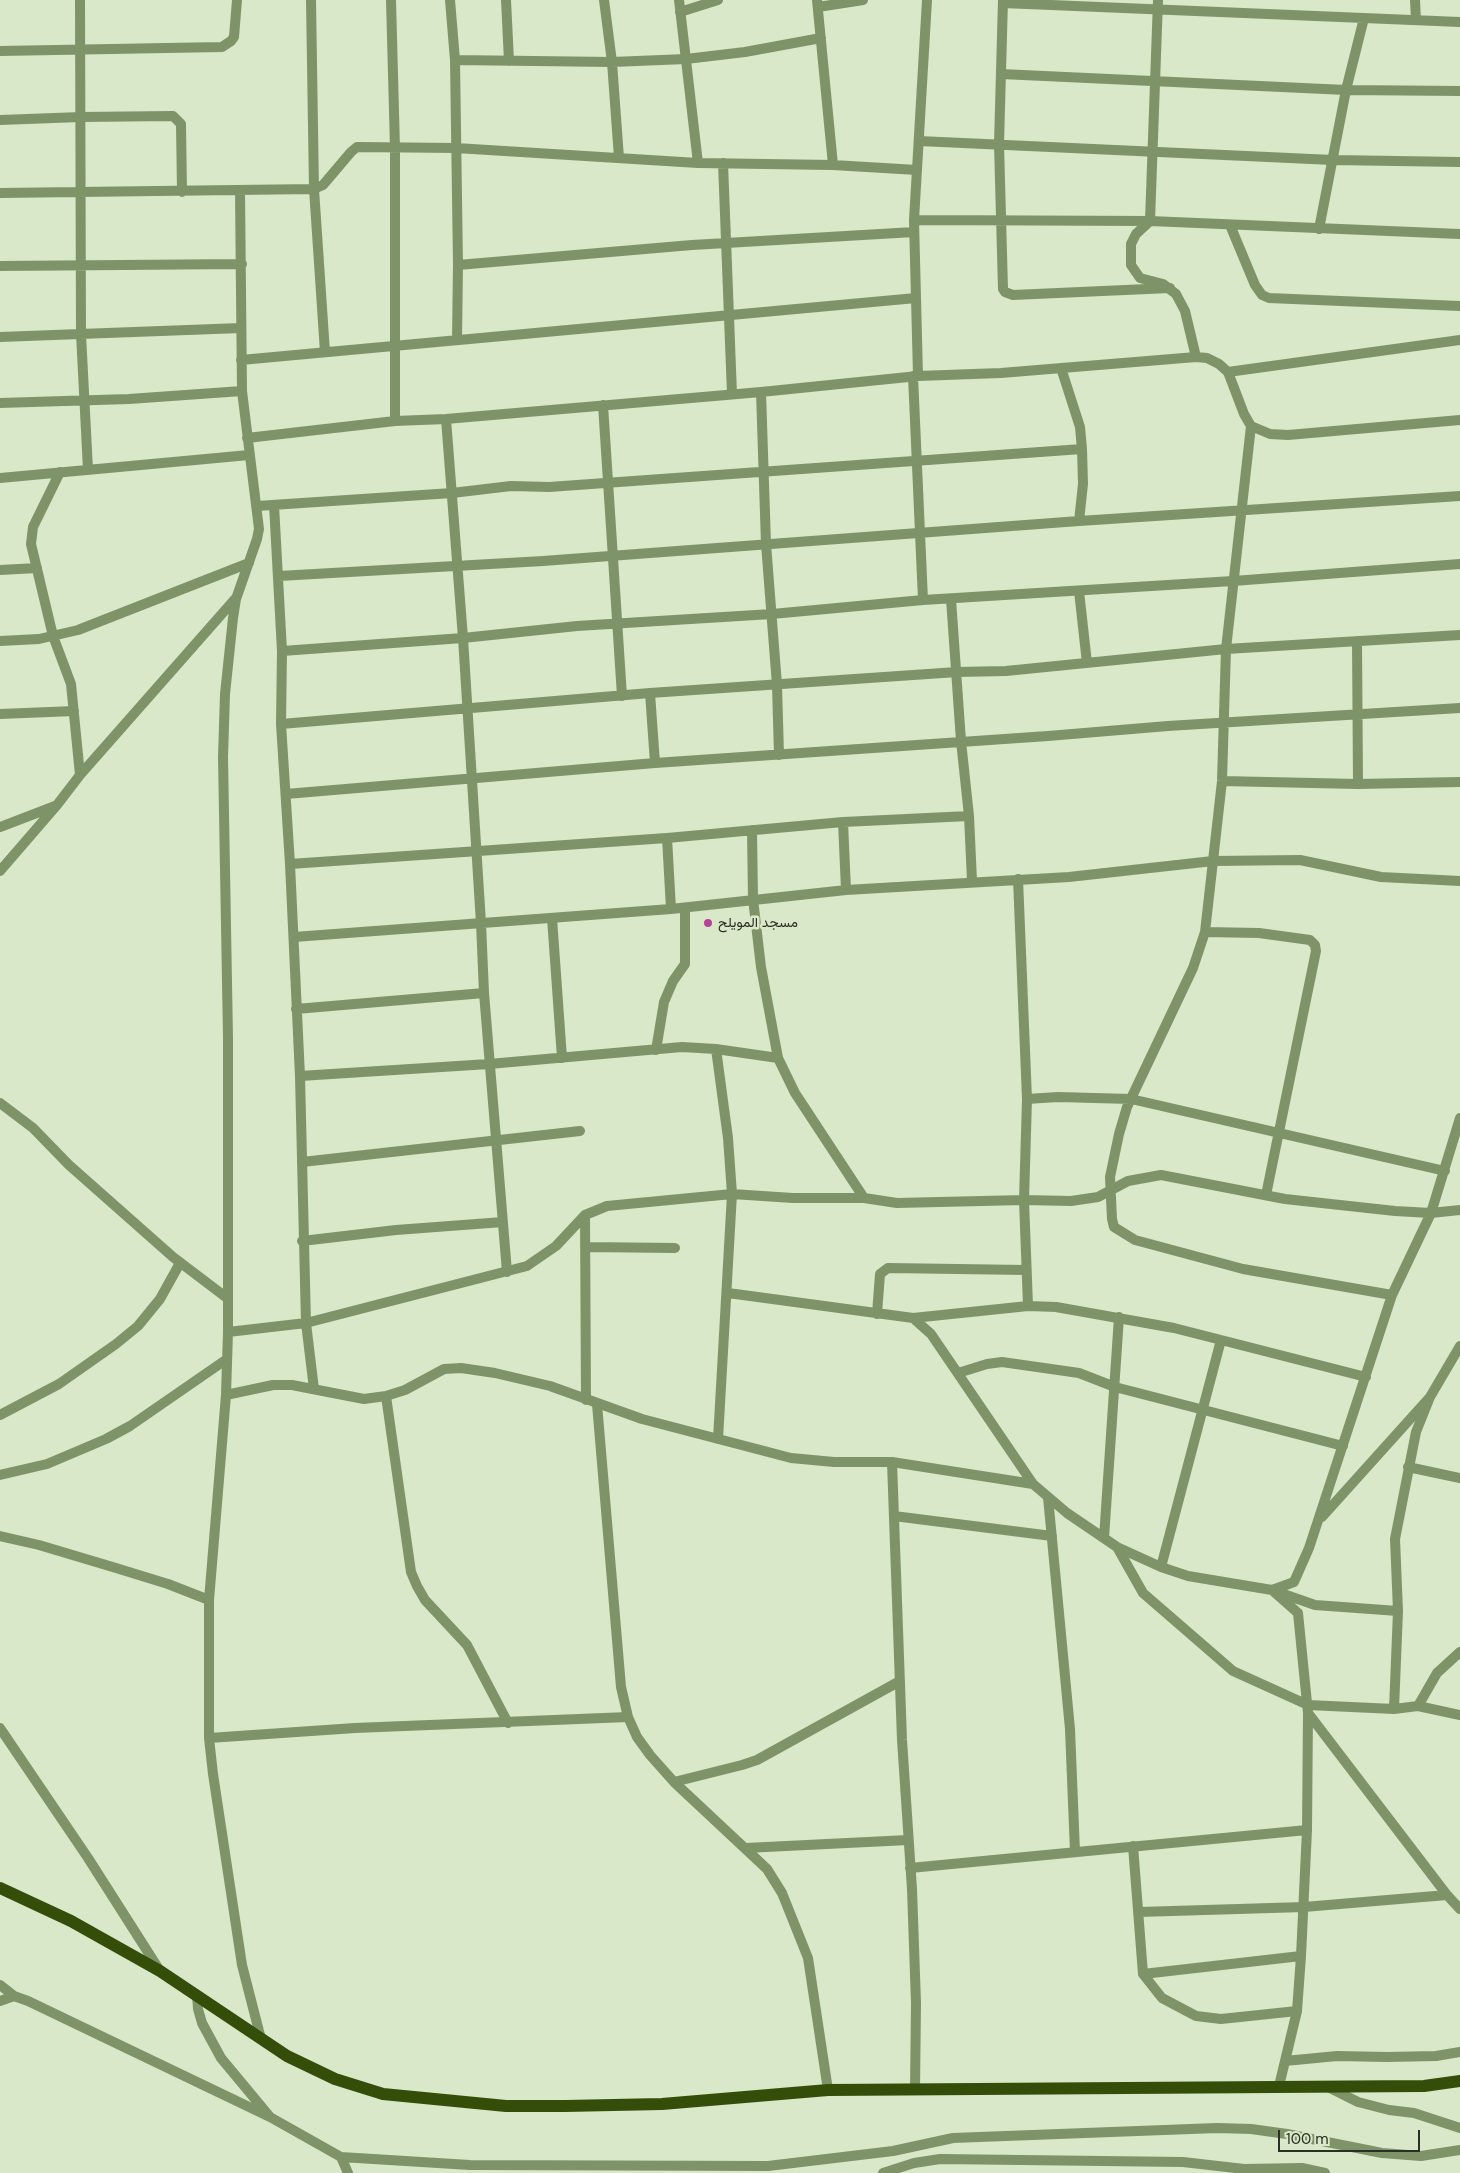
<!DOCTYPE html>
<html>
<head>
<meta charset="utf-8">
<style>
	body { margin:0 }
	#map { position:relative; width:1460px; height:2173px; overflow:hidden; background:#d9e8c9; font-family:"DM Sans",sans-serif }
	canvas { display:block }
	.scale { position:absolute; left:1278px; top:2130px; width:142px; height:22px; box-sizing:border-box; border:2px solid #2a3024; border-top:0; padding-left:6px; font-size:15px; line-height:18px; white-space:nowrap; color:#2a3024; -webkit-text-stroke:4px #d9e8c9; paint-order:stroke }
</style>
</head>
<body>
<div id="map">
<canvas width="1460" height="2173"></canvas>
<div class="scale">100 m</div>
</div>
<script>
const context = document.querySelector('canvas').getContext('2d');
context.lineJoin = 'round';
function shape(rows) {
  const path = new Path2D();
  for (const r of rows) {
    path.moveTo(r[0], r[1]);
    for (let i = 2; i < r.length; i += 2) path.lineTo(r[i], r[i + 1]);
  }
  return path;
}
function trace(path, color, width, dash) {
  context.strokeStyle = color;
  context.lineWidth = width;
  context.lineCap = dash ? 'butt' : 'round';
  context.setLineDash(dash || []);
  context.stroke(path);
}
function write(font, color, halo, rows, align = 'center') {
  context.font = font + ' "DM Sans",Vazirmatn,sans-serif';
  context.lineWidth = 5;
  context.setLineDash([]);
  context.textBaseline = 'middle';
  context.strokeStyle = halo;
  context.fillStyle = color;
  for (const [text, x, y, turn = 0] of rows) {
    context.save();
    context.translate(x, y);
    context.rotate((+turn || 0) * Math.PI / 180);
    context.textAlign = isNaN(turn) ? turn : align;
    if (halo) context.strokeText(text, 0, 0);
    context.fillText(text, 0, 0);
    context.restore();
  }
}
trace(shape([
	[80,0,81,334,88,470],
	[311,0,314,189,325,352],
	[391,0,395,148,395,421],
	[450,0,455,60,458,265,457,340],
	[506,0,509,61],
	[604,0,612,62,619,158],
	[679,0,698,163],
	[817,0,833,165],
	[1003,0,999,144,1003,289,1005,292,1013,295,1170,288],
	[1158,0,1150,221,1136,234,1131,244,1131,265,1140,278,1163,284,1176,294,1185,311,1196,357],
	[1415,0,1416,20],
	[1003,3,1460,22],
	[818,7,863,0],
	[680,12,718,0],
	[0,51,222,47,231,41,234,37,237,0],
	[455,60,612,62,686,59,745,52,821,38],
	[1001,74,1346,90,1460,91],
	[0,120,81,117,173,116,181,124,182,192],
	[919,141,1333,160,1460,162],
	[723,163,732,394],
	[240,191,242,391,259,529,257,539,236,599,233,618,225,694,223,757,228,1038,228,1332,226,1395,209,1600,209,1738,213,1774,242,1965,261,2039],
	[0,193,314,189,323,185,351,152,357,147,456,148,698,163,833,165,917,170],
	[914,220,1150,221,1460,234],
	[1230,225,1255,285,1262,295,1269,298,1460,306],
	[1319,229,1346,90,1364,18],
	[458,265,692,245,914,232],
	[0,266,242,264],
	[0,337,241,328],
	[241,360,916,298],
	[1061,368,1080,427,1082,449,1083,484,1079,521],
	[1228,372,1460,340],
	[913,376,923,600],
	[918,376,914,220,927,0],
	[761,392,766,544,777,685,779,755],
	[0,403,129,399,242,391],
	[603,405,622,696],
	[446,419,463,638,481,923,484,993,507,1272],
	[1251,426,1226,649,1222,781,1205,932,1193,968,1127,1107,1119,1134,1110,1177,1112,1219,1114,1227,1135,1240,1243,1269,1392,1295],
	[247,438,395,421,446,419,761,392,918,376,1001,373,1196,357,1207,358,1219,364,1228,372,1244,414,1251,426,1270,434,1288,435,1460,420],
	[60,472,33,527,31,544,53,636,71,684,80,775],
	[0,478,249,455],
	[274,505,282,651,281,724,290,864,300,1076,306,1323,314,1389],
	[257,506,452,493,511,486,549,487,1082,449],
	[0,570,37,568],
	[279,576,543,561,1079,521,1460,496],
	[1079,591,1087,663],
	[951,599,961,741,969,816,972,881],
	[0,641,39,639,78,630,249,563],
	[1357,641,1358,784],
	[282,651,463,638,577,626,772,614,923,600,1233,581,1460,564],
	[650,693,655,763],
	[0,714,74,711],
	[281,724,650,693,957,672,1006,671,1226,649,1460,635],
	[1222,781,1358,784,1460,782],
	[286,794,655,763,1048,736,1168,726,1460,708],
	[843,822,846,890],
	[0,827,55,806],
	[752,830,753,899,761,967,778,1058,795,1093,864,1198],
	[667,838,671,909],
	[290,864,667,838,843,822,969,816],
	[0,871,57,805,80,775,235,599],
	[1018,879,1027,1099,1024,1200,1028,1306],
	[552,918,562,1058],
	[1205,932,1259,933,1310,940,1315,945,1316,951,1266,1195],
	[294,937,671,909,846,890,1069,877,1213,861,1300,860,1381,877,1460,881],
	[296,1009,484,993],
	[716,1049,728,1138,732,1194,718,1439],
	[656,1050,664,1002,673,981,685,964,685,908],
	[300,1076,489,1064,682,1047,716,1049,778,1058],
	[1027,1099,1058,1097,1131,1099,1445,1171],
	[0,1103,33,1128,69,1165,173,1257,227,1298],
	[302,1162,580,1131],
	[585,1215,586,1400],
	[302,1241,396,1230,503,1222],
	[585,1247,675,1248],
	[728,1293,913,1318,1028,1306,1056,1307,1174,1328,1366,1377],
	[877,1314,880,1274,888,1268,1026,1270],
	[913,1318,931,1334,1033,1484,1067,1513,1117,1547,1161,1567,1188,1576,1272,1590,1315,1605,1398,1611],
	[228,1332,306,1323,527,1266,556,1246,585,1215,607,1206,732,1194,793,1198,864,1198,897,1203,1024,1200,1071,1201,1098,1197,1128,1181,1161,1175,1285,1199,1395,1211,1431,1213,1460,1210],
	[958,1373,987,1364,1002,1362,1079,1373,1115,1387,1343,1446],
	[226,1395,273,1385,292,1385,364,1399,386,1396,405,1390,444,1369,461,1368,495,1373,550,1386,642,1419,791,1458,834,1462,892,1462,1033,1484],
	[386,1396,411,1572,417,1586,425,1600,467,1645,508,1723],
	[597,1404,621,1687,628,1717,637,1737,650,1755,674,1782,767,1869,782,1893,808,1958,828,2090],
	[0,1415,59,1384,116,1344,138,1326,160,1299,180,1263],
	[892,1462,902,1740,912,1889,916,2003,915,2090],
	[1408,1467,1460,1478],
	[0,1475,47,1464,106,1439,130,1426,227,1359],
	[1048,1497,1070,1729,1075,1852],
	[894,1516,1052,1536],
	[1322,1517,1430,1397,1460,1346],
	[0,1536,39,1545,116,1568,168,1584,209,1600],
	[1104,1538,1119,1317],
	[1117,1547,1143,1593,1233,1671,1308,1705,1394,1709,1418,1706,1437,1673,1460,1652],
	[1161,1567,1221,1340],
	[1418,1706,1460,1715],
	[1394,1709,1398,1611,1395,1539,1416,1432,1430,1397],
	[1308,1713,1447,1895,1460,1909],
	[0,1728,88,1858,160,1971],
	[209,1738,355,1728,628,1717],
	[674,1782,742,1765,757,1760,900,1681],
	[1133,1846,1143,1974,1162,1998,1196,2016,1221,2019,1297,2011],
	[746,1848,908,1840],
	[910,1868,1307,1830],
	[1139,1912,1304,1907,1447,1895],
	[1143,1974,1301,1956],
	[0,1985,14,1996,28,2001,270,2117],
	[197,1995,198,2009,202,2023,221,2058,270,2117,341,2157,348,2173],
	[0,2001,14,1996],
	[1285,2061,1337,2056,1387,2057,1436,2056,1460,2052],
	[1279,2086,1297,2011,1301,1956,1307,1830,1308,1713,1298,1613,1272,1590,1294,1582,1309,1548,1392,1295,1431,1213,1460,1118],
	[1328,2087,1358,2102,1389,2110,1414,2113,1460,2128],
	[341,2157,470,2165,768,2166,893,2151,953,2138,1217,2128,1251,2129,1287,2134,1382,2153,1421,2156,1460,2150],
	[883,2173,914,2163,940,2159,1183,2162,1244,2169,1302,2168,1325,2173]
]), '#7f9369', 10);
trace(shape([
	[0,1888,71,1921,160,1971,287,2056,335,2079,383,2094,506,2106,565,2106,662,2104,828,2090,1424,2086,1460,2081]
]), '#344e09', 12);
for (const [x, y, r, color] of [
	[708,923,5,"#b7429a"]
]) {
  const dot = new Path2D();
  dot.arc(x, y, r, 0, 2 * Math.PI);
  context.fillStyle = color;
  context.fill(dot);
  trace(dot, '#d9e8c9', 2);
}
write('14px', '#2a3024', '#d9e8c9', [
	["مسجد المويلح",718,923]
], 'left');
</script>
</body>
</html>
